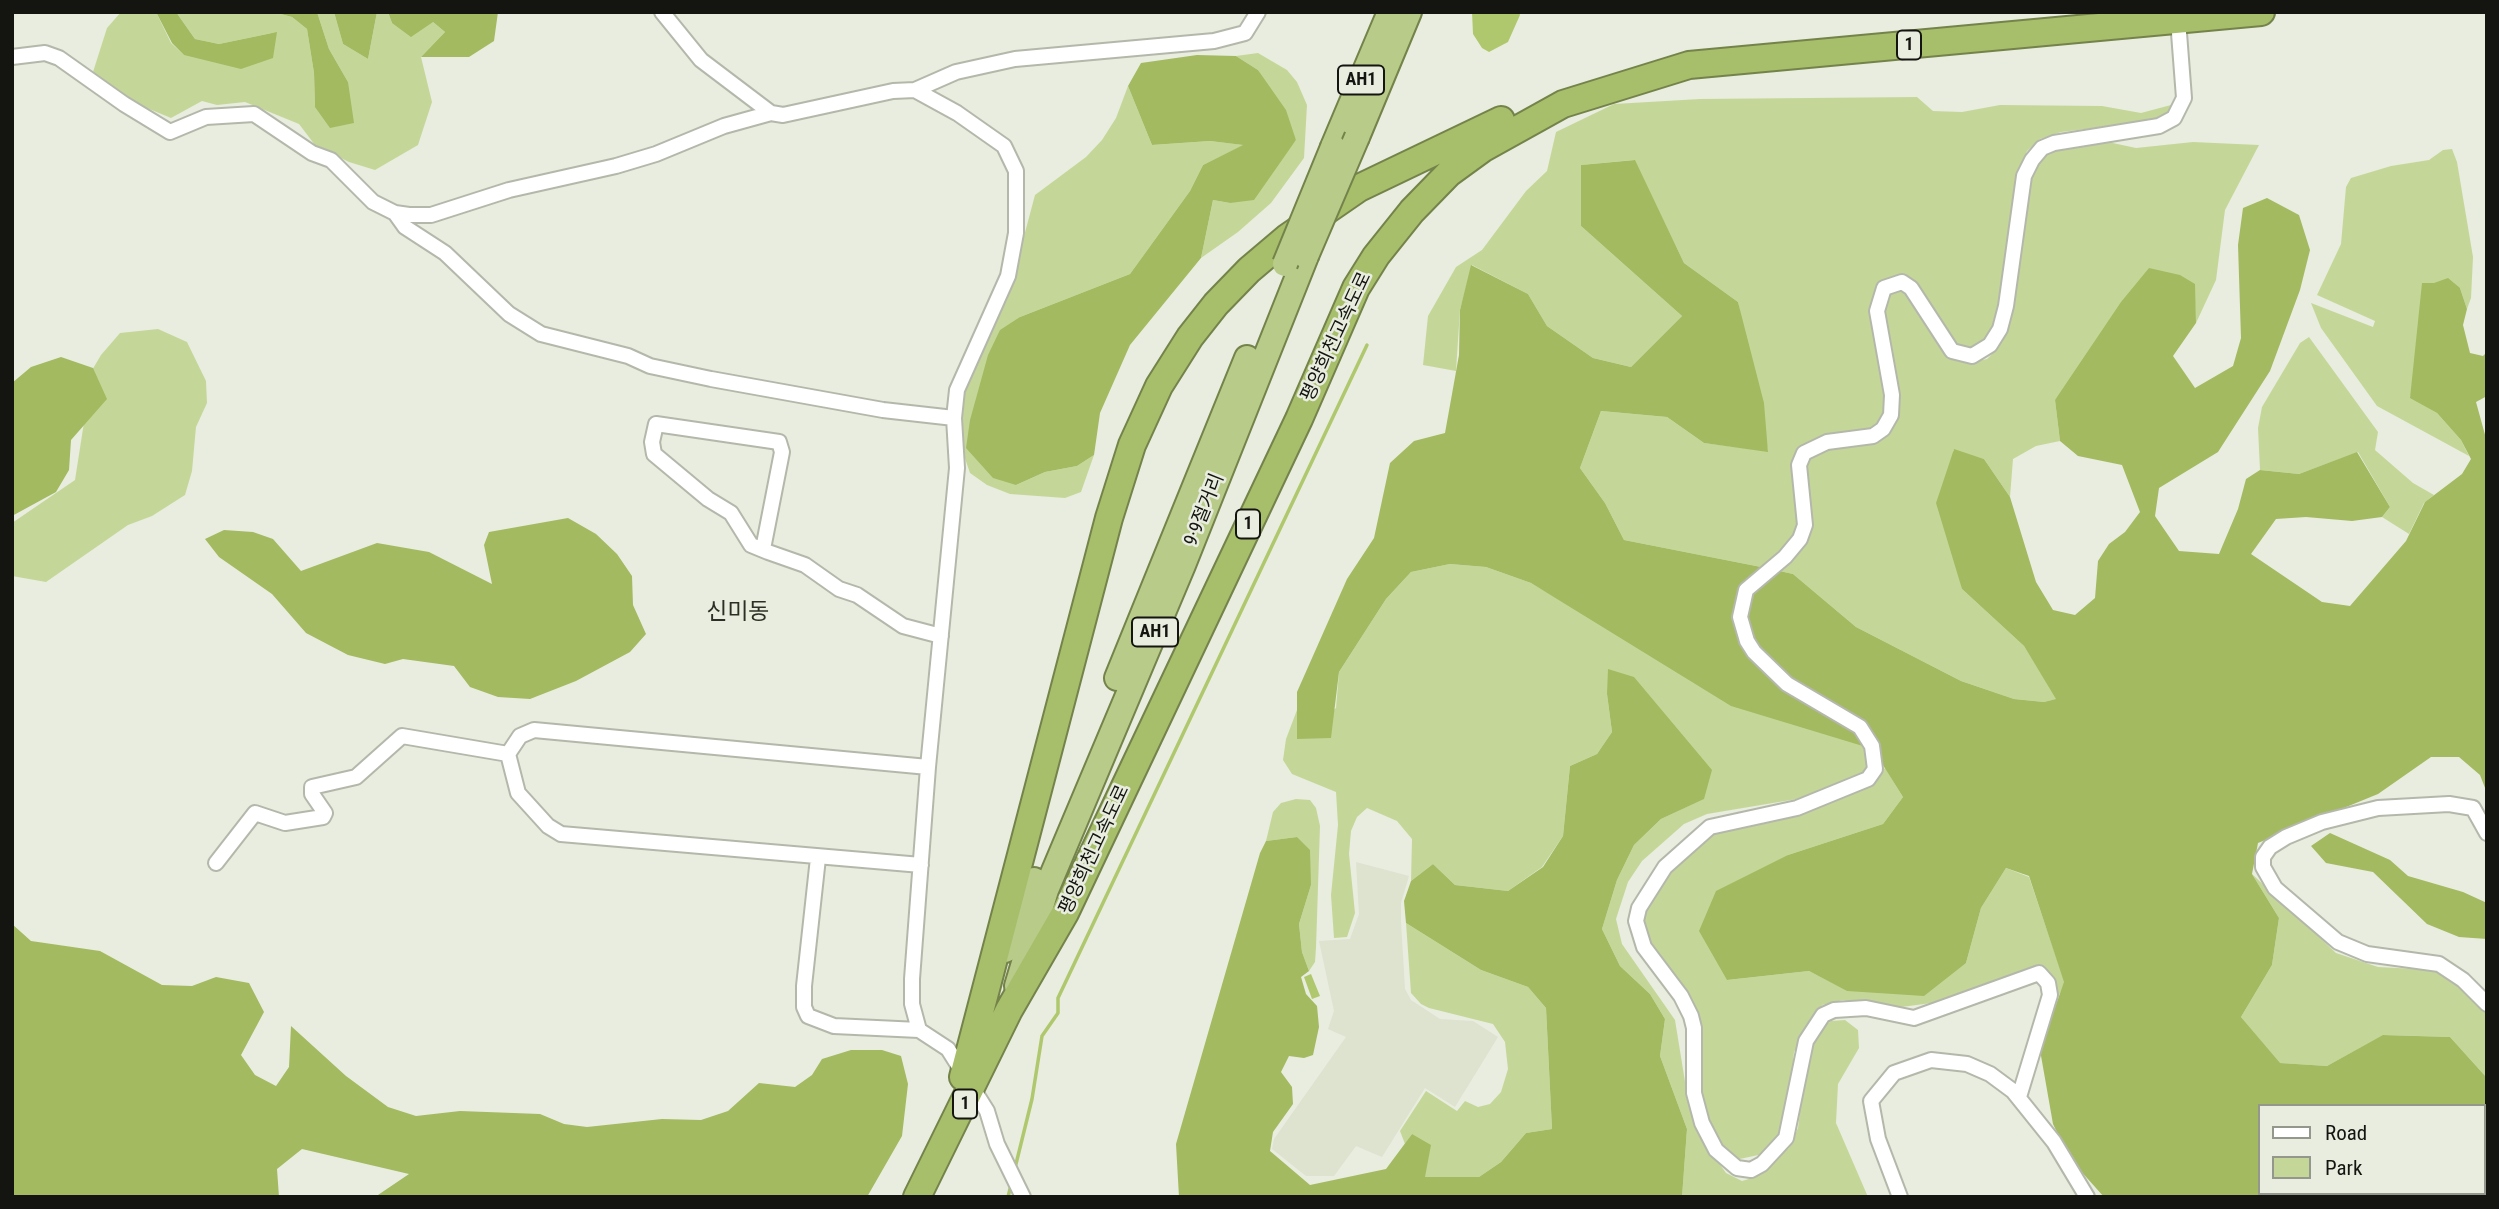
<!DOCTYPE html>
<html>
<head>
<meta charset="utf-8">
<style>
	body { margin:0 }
	#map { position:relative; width:2499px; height:1209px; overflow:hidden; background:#e8eddf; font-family:"Roboto Condensed",sans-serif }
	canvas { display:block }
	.frame { position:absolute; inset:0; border:14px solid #141510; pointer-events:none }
	.legend { position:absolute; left:2258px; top:1104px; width:228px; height:91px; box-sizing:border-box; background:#e8eddf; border:2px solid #93978c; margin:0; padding:9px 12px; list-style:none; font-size:21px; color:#141510 }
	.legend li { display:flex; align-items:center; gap:14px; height:35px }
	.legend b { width:35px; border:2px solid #93978c }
</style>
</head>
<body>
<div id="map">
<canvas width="2499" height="1209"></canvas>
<div class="frame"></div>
<ul class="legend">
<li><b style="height:9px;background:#fff"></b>Road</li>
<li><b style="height:19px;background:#c5d798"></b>Park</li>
</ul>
</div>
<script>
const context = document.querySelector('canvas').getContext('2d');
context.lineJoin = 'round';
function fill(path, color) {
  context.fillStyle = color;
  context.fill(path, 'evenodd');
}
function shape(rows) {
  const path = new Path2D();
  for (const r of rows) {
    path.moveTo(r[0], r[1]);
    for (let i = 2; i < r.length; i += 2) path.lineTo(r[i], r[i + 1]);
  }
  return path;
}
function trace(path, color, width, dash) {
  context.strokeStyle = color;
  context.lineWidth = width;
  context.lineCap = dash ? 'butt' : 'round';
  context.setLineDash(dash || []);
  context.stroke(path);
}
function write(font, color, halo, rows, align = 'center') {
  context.font = font + ' "Roboto Condensed","Noto Sans KR",sans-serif';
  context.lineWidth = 5;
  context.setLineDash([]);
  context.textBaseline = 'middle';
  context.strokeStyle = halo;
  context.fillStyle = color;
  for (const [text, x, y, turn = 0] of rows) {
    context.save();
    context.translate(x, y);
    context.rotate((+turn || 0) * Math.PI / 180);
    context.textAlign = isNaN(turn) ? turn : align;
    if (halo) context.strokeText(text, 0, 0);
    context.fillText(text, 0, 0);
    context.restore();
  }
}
fill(shape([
	[1356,862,1409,876,1401,903,1401,922,1405,989,1411,1000,1440,1019,1473,1021,1498,1037,1455,1107,1425,1088,1382,1157,1356,1146,1334,1176,1306,1176,1272,1149,1274,1139,1346,1037,1328,1029,1334,1011,1319,941,1350,939,1359,914]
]), '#dde3ce');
fill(shape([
	[121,12,156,12,171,43,184,55,277,32,219,44,195,39,176,12,273,12,292,17,307,29,314,73,315,107,348,82,329,49,317,12,334,12,343,44,368,59,377,12,388,12,392,23,433,22,445,32,421,57,432,102,418,145,375,170,349,162,315,145,299,124,245,102,217,105,202,101,171,118,130,101,93,72,107,28],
	[1258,53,1287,70,1297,82,1307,105,1304,158,1271,203,1238,232,1201,258,1213,200,1230,203,1276,166,1296,140,1258,70,1236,56],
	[1128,86,1152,145,1210,141,1244,145,1203,165,1190,191,1130,274,1020,317,1016,485,1045,472,1077,466,1094,455,1081,492,1065,498,1010,494,987,485,970,473,961,447,964,439,960,414,963,393,975,355,1007,300,1035,195,1086,157,1102,140,1116,118],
	[1917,97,1933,111,1962,112,2000,105,2102,106,2141,113,2171,105,2174,110,2160,119,2144,122,2061,132,2040,139,2027,151,2020,170,2000,309,1992,332,1983,345,1973,350,1950,343,1910,279,1898,275,1879,287,1873,305,1873,331,1888,396,1885,413,1876,426,1865,433,1815,439,1799,447,1794,456,1799,511,1794,535,1786,547,1761,567,1624,540,1605,503,1580,468,1601,411,1667,417,1704,443,1768,451,1738,302,1684,263,1634,160,1581,165,1581,226,1682,316,1631,367,1593,358,1547,326,1528,294,1472,265,1460,310,1456,371,1423,365,1428,316,1456,267,1482,250,1526,191,1547,171,1556,132,1614,104,1700,99],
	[2099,140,2136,148,2193,142,2259,145,2225,210,2216,280,2196,323,2194,284,2055,400,2060,441,2036,446,2013,459,2010,497,1984,459,1953,450,1962,589,2024,646,2057,699,2044,702,2014,699,1961,681,1856,627,1793,574,1775,570,1797,552,1808,458,1823,447,1853,447,1875,440,1892,426,1885,302,1888,292,1901,288,1910,296,1940,346,1956,360,1969,363,1987,359,1999,347,2011,316,2034,166,2045,151],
	[2452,149,2457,162,2473,257,2471,298,2467,309,2460,288,2410,397,2437,413,2461,440,2469,456,2377,406,2321,328,2311,303,2373,327,2375,321,2317,295,2341,244,2346,187,2351,178,2391,166,2429,160,2443,150],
	[158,329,187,342,206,381,207,403,196,427,192,471,185,495,152,516,128,525,46,582,12,576,12,523,75,480,85,416,85,382,101,355,120,333],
	[2309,337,2378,432,2375,450,2413,483,2434,495,2424,503,2409,534,2382,517,2390,507,2358,452,2299,474,2260,470,2258,428,2262,407,2300,343],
	[1450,564,1486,567,1531,583,1591,618,1866,747,1869,763,1860,775,1809,797,1707,814,1684,824,1642,861,1628,882,1616,919,1622,944,1675,1020,1688,1100,1697,1132,1726,1173,1742,1181,1752,1178,1789,1148,1798,1128,1807,1053,1816,1031,1831,1021,1845,1020,1858,1030,1859,1048,1838,1084,1836,1123,1868,1197,1682,1197,1687,1129,1660,1056,1665,1019,1650,994,1620,966,1602,929,1617,880,1634,845,1661,819,1703,799,1607,694,1612,732,1597,754,1570,766,1563,836,1542,867,1508,891,1455,885,1433,864,1411,881,1412,839,1397,821,1367,808,1357,817,1351,831,1349,854,1355,913,1347,937,1334,938,1331,895,1338,825,1336,792,1292,774,1283,760,1286,739,1297,710,1297,739,1336,708,1339,672,1386,599,1411,572],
	[1885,768,1903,797,1883,824,1788,855,1727,980,1809,971,1848,991,1966,963,1981,908,2006,868,2029,877,2065,983,2059,995,2049,974,2039,966,1954,1000,1894,1008,1843,1000,1822,1005,1794,1052,1787,1120,1778,1139,1763,1154,1735,1160,1720,1145,1705,1117,1700,1091,1703,1034,1695,1006,1651,946,1641,920,1672,870,1716,831,1844,798,1867,785],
	[1296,799,1310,800,1316,808,1320,826,1316,948,1315,962,1309,971,1302,952,1299,924,1311,885,1297,837,1266,841,1273,812,1281,803],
	[2252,874,2336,953,2378,967,2436,970,2462,988,2487,1012,2487,1078,2450,1037,2384,1035,2327,1066,2279,1063,2241,1017,2272,965,2279,918],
	[1406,923,1481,970,1528,987,1546,1008,1552,1129,1526,1133,1501,1162,1479,1177,1424,1177,1412,1134,1405,1144,1400,1131,1426,1091,1457,1111,1465,1101,1478,1107,1490,1104,1501,1092,1508,1069,1505,1042,1493,1024,1429,1008,1421,1004,1411,993],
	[2483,1131,2487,1132,2487,1197,2400,1197,2378,1193,2483,1193]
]), '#c5d798');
fill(shape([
	[156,12,176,12,195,39,219,44,277,32,273,58,241,69,184,55,172,43],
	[273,12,317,12,329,49,348,82,354,123,330,128,315,107,314,73,307,29,292,17],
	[334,12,377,12,368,59,343,44],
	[388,12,498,12,494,41,469,57,421,57,445,32,433,22,411,37,392,23],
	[1197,55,1236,56,1258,70,1286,110,1296,140,1254,200,1230,203,1213,200,1201,258,1130,345,1100,413,1094,455,1077,466,1045,472,1016,485,993,478,966,448,970,420,988,355,1000,330,1020,317,1130,274,1190,191,1203,165,1243,145,1210,141,1152,145,1128,86,1141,63],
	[1635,160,1684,263,1738,302,1764,403,1768,452,1704,443,1667,417,1601,411,1580,468,1605,503,1624,540,1761,567,1741,586,1735,606,1735,622,1740,639,1853,727,1866,747,1731,706,1531,583,1486,567,1450,564,1411,572,1386,599,1339,672,1331,738,1297,739,1297,692,1347,579,1374,538,1390,463,1414,441,1445,433,1459,355,1460,310,1471,265,1528,294,1547,326,1593,358,1631,367,1682,316,1581,226,1581,165],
	[2267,198,2299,215,2310,250,2300,290,2270,371,2218,452,2159,488,2155,516,2179,551,2219,554,2238,509,2246,479,2260,470,2299,474,2357,452,2390,507,2382,517,2352,521,2306,517,2276,519,2251,554,2322,602,2350,606,2406,541,2425,502,2462,474,2471,459,2461,440,2437,413,2410,398,2422,283,2434,283,2448,278,2460,288,2467,309,2463,325,2470,353,2483,356,2487,352,2487,396,2476,402,2487,442,2487,793,2480,775,2459,757,2431,757,2378,794,2258,843,2252,874,2279,918,2272,965,2241,1017,2280,1063,2327,1066,2383,1035,2450,1037,2487,1078,2487,1132,2483,1131,2483,1106,2259,1106,2259,1193,2378,1193,2400,1197,2104,1197,2070,1159,2053,1124,2040,1050,2064,982,2029,876,2006,868,1981,908,1966,963,1924,996,1847,991,1809,971,1727,980,1699,931,1716,891,1788,855,1883,824,1903,797,1881,762,1871,731,1812,696,1762,655,1751,636,1745,611,1751,594,1775,570,1793,574,1856,627,1961,681,2014,699,2044,702,2056,699,2024,646,1962,589,1936,503,1954,449,1984,459,2010,497,2036,582,2053,610,2075,615,2095,598,2098,561,2109,544,2125,532,2140,512,2122,465,2078,456,2060,441,2055,400,2121,302,2149,268,2180,275,2195,284,2196,323,2173,356,2195,388,2233,366,2241,338,2238,245,2243,208],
	[61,357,93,368,107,399,71,440,69,470,56,492,12,516,12,383,31,367],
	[568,518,596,534,617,554,632,576,633,605,646,634,630,652,576,681,530,699,498,697,470,687,454,666,403,659,385,664,348,655,306,633,272,594,219,557,205,539,224,530,253,532,273,539,301,571,377,543,429,552,492,584,484,545,489,532],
	[1608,669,1634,677,1712,770,1704,799,1661,819,1634,845,1617,880,1602,929,1620,966,1650,994,1665,1019,1660,1056,1687,1129,1682,1197,1179,1197,1176,1144,1260,853,1266,841,1297,837,1310,850,1311,885,1299,924,1302,952,1309,971,1301,977,1306,994,1317,1006,1319,1027,1313,1055,1304,1058,1289,1056,1281,1072,1292,1087,1293,1104,1273,1132,1270,1151,1310,1185,1386,1169,1412,1134,1431,1145,1425,1177,1479,1177,1501,1162,1526,1133,1552,1129,1546,1008,1528,987,1481,970,1406,923,1404,901,1411,881,1433,864,1455,885,1508,891,1543,867,1563,836,1570,766,1597,754,1612,732,1607,694],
	[2330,833,2390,860,2408,876,2463,892,2487,903,2487,939,2459,937,2427,924,2373,872,2326,863,2311,846],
	[12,924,31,941,100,951,162,985,192,986,216,977,249,983,264,1012,241,1055,255,1075,276,1086,289,1067,291,1026,346,1076,388,1107,416,1116,460,1111,540,1114,564,1124,587,1127,662,1119,701,1120,728,1111,759,1083,795,1087,812,1075,822,1059,851,1050,882,1050,901,1056,908,1084,902,1136,867,1197,375,1197,409,1174,302,1149,277,1169,279,1197,12,1197]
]), '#a3ba60');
fill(shape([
	[1472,12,1519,12,1520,15,1508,42,1489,52,1482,48,1473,34],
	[1311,974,1320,996,1312,999,1304,977]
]), '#b0c86d');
trace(shape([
	[1015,1168,1032,1099,1042,1036,1058,1013,1058,998,1367,345],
	[1008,1197,1011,1185]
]), '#b0c86d', 3.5);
const minor = shape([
	[662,12,701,60,771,113,783,115,893,91,915,90,957,113,1004,146,1016,171,1016,233,1008,276,957,390,954,418,957,468,928,767,912,979,912,1004,919,1030,948,1049,987,1111,997,1144,1023,1197],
	[12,57,45,53,59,58,124,104,170,132,206,117,254,114,312,153,331,160,373,202,395,213,409,215,431,215,509,190,616,166,656,154,724,126,771,113],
	[915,90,956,72,1015,59,1214,41,1245,33,1258,12],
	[395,213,405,227,445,253,509,314,541,334,628,356,650,366,711,379,883,410,954,418],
	[763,549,782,452,779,442,656,424,652,442,654,454,708,499,731,513,751,545,768,552,805,565,839,589,857,595,903,626,941,636],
	[2487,833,2473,808,2449,804,2378,808,2322,822,2286,837,2270,847,2263,857,2263,867,2275,888,2338,942,2367,954,2439,964,2463,980,2487,1004],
	[818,858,804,986,804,1007,808,1016,834,1026,919,1030],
	[216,863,255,813,285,823,323,817,325,813,312,794,312,787,356,777,402,736,508,754],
	[921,865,561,834,548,826,518,793,508,754,520,736,534,730,928,767],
	[2019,1097,2050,995,2048,983,2039,973,1914,1018,1866,1008,1834,1010,1823,1015,1806,1041,1786,1138,1762,1164,1751,1170,1737,1168,1716,1150,1702,1123,1694,1093,1694,1028,1691,1016,1681,996,1644,947,1636,921,1639,908,1665,867,1710,827,1797,808,1868,779,1875,769,1872,746,1860,727,1787,684,1754,652,1747,641,1740,617,1746,590,1785,557,1800,539,1805,525,1799,465,1804,453,1827,442,1873,436,1883,429,1891,415,1892,395,1877,311,1884,288,1902,282,1911,288,1952,351,1972,356,1990,345,2000,329,2006,306,2024,176,2032,160,2042,148,2054,143,2159,126,2174,118,2184,98,2178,20],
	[1900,1197,1878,1139,1871,1101,1894,1073,1931,1060,1967,1064,1990,1074,2013,1091,2054,1142,2087,1197]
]);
const trunk = shape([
	[1357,137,1409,12],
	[1333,147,1390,12],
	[1117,678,1247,358],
	[1005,950,1034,880],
	[1017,986,1046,890,1183,565,1306,256]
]);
const motorway = shape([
	[963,1077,1109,518,1132,445,1159,386,1190,337,1216,304,1249,270,1288,237,1359,188,1501,120],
	[917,1197,1009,1010,1065,913,1299,419,1356,288,1376,256,1412,211,1449,173,1482,149,1563,104,1689,65,2261,12]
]);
trace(minor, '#b4b8ab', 18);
trace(trunk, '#74834a', 28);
trace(motorway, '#74834a', 30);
trace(minor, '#fff', 14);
trace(trunk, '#b8cb88', 24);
trace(motorway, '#a7be6a', 26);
const trunkBridge = shape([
	[1306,256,1357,137],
	[1285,264,1333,147]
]);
trace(trunkBridge, '#74834a', 28, []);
trace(trunkBridge, '#b8cb88', 24);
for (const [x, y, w] of [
	[1909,45,24],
	[1361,80,46],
	[1248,524,24],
	[1155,632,46],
	[965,1104,24]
]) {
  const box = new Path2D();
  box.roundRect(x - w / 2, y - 14.5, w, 29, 5);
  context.fillStyle = '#e8eddf';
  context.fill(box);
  trace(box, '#141510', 2);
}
write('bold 18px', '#141510', null, [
	["1",1909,45],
	["AH1",1361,80],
	["1",1248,524],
	["AH1",1155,632],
	["1",965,1104]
]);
write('19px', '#141510', '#e8eddf', [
	["평양희천고속도로",1337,337,-65],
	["9·9절거리",1205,510,-68],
	["평양희천고속도로",1095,850,-65]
]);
write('23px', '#2c2f25', '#e8eddf', [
	["신미동",738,613]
]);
</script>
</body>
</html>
